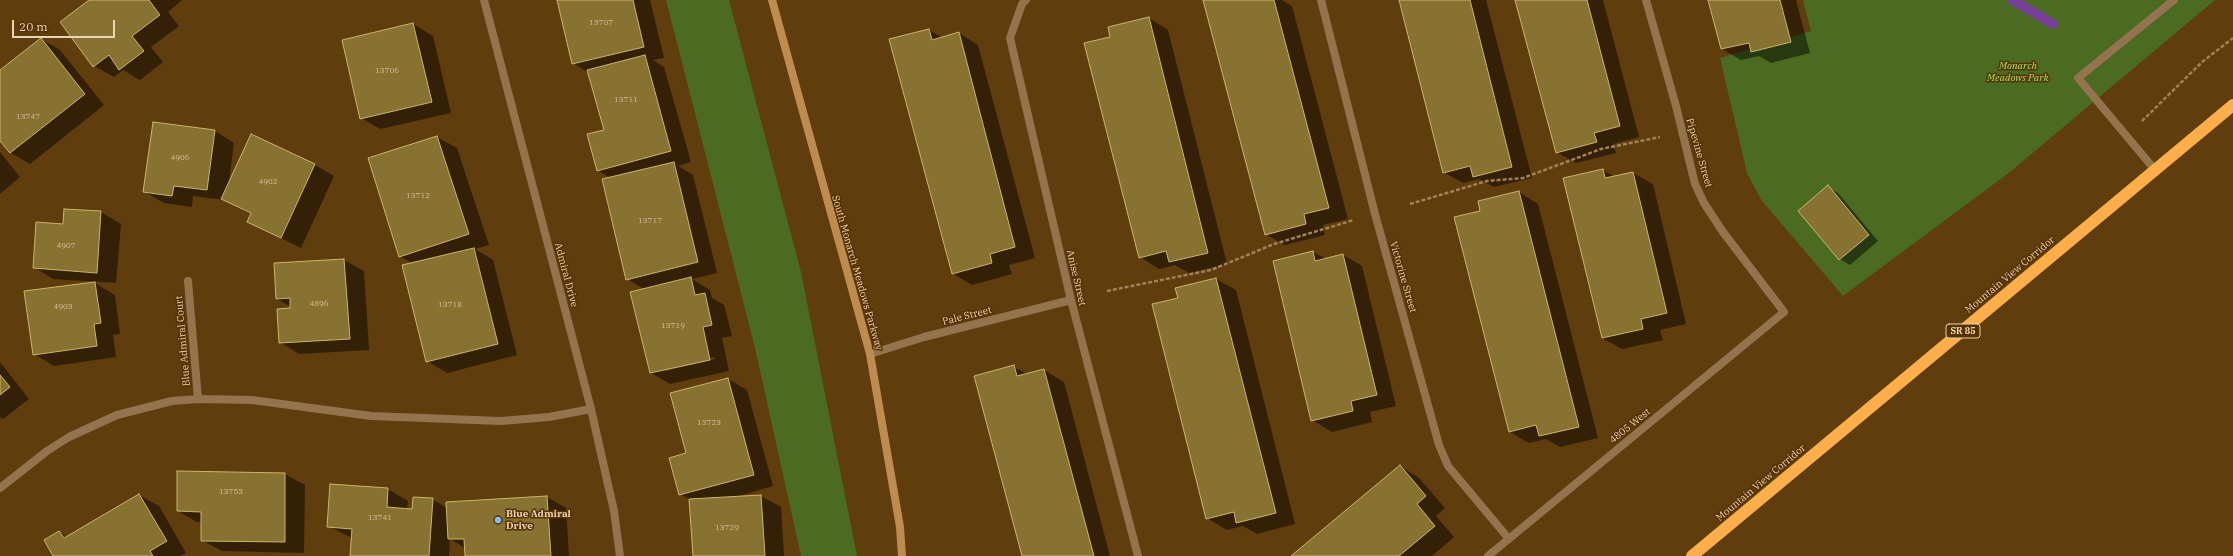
<!DOCTYPE html>
<html>
<head>
<meta charset="utf-8">
<style>
	body { margin:0 }
	#map { position:relative; width:2233px; height:556px; overflow:hidden; background:#603d0d; font-family:"IBM Plex Serif",serif }
	canvas { display:block }
	.scale { position:absolute; left:12px; top:20px; width:103px; height:18px; box-sizing:border-box; border:2px solid #edd3b6; border-top:0; padding-left:5px; font-size:12px; line-height:14px; white-space:nowrap; color:#edd3b6; -webkit-text-stroke:3px #530; paint-order:stroke }
</style>
</head>
<body>
<div id="map">
<canvas width="2233" height="556"></canvas>
<div class="scale">20 m</div>
</div>
<script>
const context = document.querySelector('canvas').getContext('2d');
context.lineJoin = 'round';
function fill(path, color) {
  context.fillStyle = color;
  context.fill(path, 'evenodd');
}
function shape(rows) {
  const path = new Path2D();
  for (const r of rows) {
    path.moveTo(r[0], r[1]);
    for (let i = 2; i < r.length; i += 2) path.lineTo(r[i], r[i + 1]);
  }
  return path;
}
function trace(path, color, width, dash) {
  context.strokeStyle = color;
  context.lineWidth = width;
  context.lineCap = dash ? 'butt' : 'round';
  context.setLineDash(dash || []);
  context.stroke(path);
}
function write(font, color, halo, rows, align = 'center') {
  context.font = font + ' "IBM Plex Serif",serif';
  context.lineWidth = 3;
  context.setLineDash([]);
  context.textBaseline = 'middle';
  context.strokeStyle = halo;
  context.fillStyle = color;
  for (const [text, x, y, turn = 0] of rows) {
    context.save();
    context.translate(x, y);
    context.rotate((+turn || 0) * Math.PI / 180);
    context.textAlign = isNaN(turn) ? turn : align;
    if (halo) context.strokeText(text, 0, 0);
    context.fillText(text, 0, 0);
    context.restore();
  }
}
fill(shape([
	[666,0,729,0,801,272,857,556,801,556,755,348],
	[1803,0,2215,0,2010,172,1843,296,1762,201,1747,173,1720,58,1811,31]
]), '#4a6b20');
fill(shape([
	[91,0,182,0,168,12,179,26,151,47,163,62,140,80,123,70,114,77,94,66],
	[558,0,650,0,664,58,653,60,664,67,691,162,678,166,693,175,717,273,692,279,710,290,712,298,724,305,732,336,722,338,729,371,670,384,651,373,644,289,627,279,611,178,598,171,605,131,589,73,573,63],
	[715,357,715,359,665,371,665,369],
	[1207,0,1282,0,1292,6,1348,219,1323,225,1325,235,1285,245,1265,234],
	[1400,0,1486,0,1532,178,1494,187,1479,179,1463,183,1443,172],
	[1516,0,1603,0,1639,137,1613,144,1616,153,1576,163,1556,152],
	[1709,0,1796,0,1810,53,1771,63,1759,56,1741,60,1722,49],
	[1149,18,1168,30,1227,264,1189,273,1175,265,1159,269,1140,257,1111,37],
	[413,24,433,36,451,113,380,129,361,118],
	[929,30,943,38,959,33,978,45,1035,258,1009,265,1012,274,972,285,952,273],
	[41,39,60,50,104,105,30,164,11,153,0,139,0,71],
	[215,131,234,143,229,182,315,165,334,176,301,248,249,222,252,215,225,200,193,196,192,207,164,203,145,192],
	[437,137,457,148,489,245,475,249,493,260,517,355,447,373,427,361,413,264,400,256],
	[0,152,20,177,0,194],
	[1603,170,1615,177,1633,173,1653,184,1686,324,1660,330,1663,340,1622,349,1602,338],
	[1828,187,1838,193,1878,241,1850,265,1840,259],
	[1519,192,1538,204,1598,438,1560,447,1546,439,1529,443,1510,432,1481,212],
	[65,210,101,212,121,224,116,283,53,279,34,267,64,225],
	[1313,252,1326,259,1343,255,1362,266,1396,406,1370,412,1372,422,1332,432,1312,420],
	[344,260,364,271,369,350,299,354,280,342,291,307,277,299,275,264],
	[1216,279,1236,290,1295,524,1257,534,1243,526,1227,530,1207,518,1179,298],
	[95,283,115,295,120,334,113,335,116,357,54,366,34,354],
	[0,362,29,399,3,419,0,417],
	[1014,367,1027,374,1044,370,1064,382,1110,556,1023,556],
	[728,379,747,390,773,486,732,498,761,496,781,507,784,556,694,556,690,500,680,494,688,454],
	[1400,466,1419,478,1445,508,1436,516,1454,537,1432,556,1293,556],
	[285,474,305,485,304,553,222,551,202,540,202,522,197,522,178,511],
	[331,485,388,489,408,501,407,510,413,510,432,499,447,508,547,497,566,508,569,556,466,556,465,548,450,539,449,556,351,556,352,538,328,526],
	[139,495,159,506,186,553,180,556,54,556,60,532,67,537]
]), '#0007');
trace(shape([
	[2012,0,2053,24]
]), '#753f98', 10);
const building = shape([
	[89,0,149,0,160,15,132,36,144,51,119,70,109,55,93,67,60,22,89,0],
	[557,0,633,0,644,47,572,64,557,0],
	[1203,0,1274,0,1329,208,1304,214,1306,224,1265,235,1203,0],
	[1399,0,1470,0,1512,167,1473,177,1470,166,1443,173,1399,0],
	[1515,0,1587,0,1620,126,1594,133,1597,142,1556,153,1515,0],
	[1708,0,1780,0,1791,42,1751,52,1749,43,1721,49,1708,0],
	[1149,17,1208,253,1169,262,1166,251,1139,258,1084,43,1110,37,1108,27,1149,17],
	[413,23,432,102,360,119,342,40,413,23],
	[929,29,932,40,959,32,1015,247,990,254,992,263,952,274,889,39,929,29],
	[41,38,85,94,10,153,0,141,0,70,41,38],
	[645,55,671,151,597,171,587,134,604,130,587,70,645,55],
	[153,122,215,130,207,190,174,186,172,196,143,192,153,122],
	[251,134,315,164,281,238,247,222,251,213,221,199,251,134],
	[437,136,469,234,399,257,368,158,437,136],
	[674,162,698,262,626,280,602,179,674,162],
	[1603,169,1605,178,1633,172,1667,313,1641,319,1643,329,1602,338,1563,178,1603,169],
	[1828,185,1869,235,1839,260,1798,211,1828,185],
	[1519,191,1579,427,1539,436,1536,425,1509,432,1454,217,1480,211,1478,201,1519,191],
	[64,209,101,211,97,273,33,268,36,222,63,224,64,209],
	[474,248,498,344,426,362,402,265,474,248],
	[1313,251,1315,261,1343,254,1377,395,1351,401,1353,411,1311,421,1273,261,1313,251],
	[344,259,350,339,279,343,277,309,290,308,290,298,276,299,274,263,344,259],
	[691,277,695,295,705,293,712,325,703,327,710,360,650,373,630,292,691,277],
	[1216,278,1276,513,1236,523,1234,512,1206,519,1152,304,1178,298,1175,288,1216,278],
	[95,282,101,323,94,324,97,346,33,355,24,291,95,282],
	[1014,365,1017,376,1044,369,1094,556,1022,556,974,376,1014,365],
	[0,375,10,387,0,395,0,375],
	[728,378,754,475,679,495,669,458,686,453,670,393,728,378],
	[1400,465,1426,496,1417,504,1435,526,1399,556,1291,556,1400,465],
	[177,471,285,473,285,542,201,541,201,512,177,511,177,471],
	[330,484,388,488,387,507,412,509,413,497,433,498,429,556,350,556,352,529,327,527,330,484],
	[139,494,167,541,150,551,153,556,53,556,44,540,59,531,64,538,139,494],
	[761,495,765,556,693,556,689,499,761,495],
	[547,496,551,556,465,556,464,539,448,539,446,502,547,496]
]);
fill(building, '#887232');
trace(building, '#ceb46b', 1);
trace(shape([
	[2142,121,2202,62,2233,38],
	[1410,204,1487,181,1523,178,1601,149,1660,137],
	[1107,291,1211,270,1274,244,1354,220]
]), '#a0815a', 2.5, [4, 2]);
trace(shape([
	[2155,170,2078,78,2174,0]
]), '#93744f', 8);
trace(shape([
	[484,0,591,409,614,511,620,556],
	[1026,0,1022,4,1010,38,1071,300,1138,556],
	[1321,0,1375,214,1439,445,1448,466,1509,539],
	[188,281,198,399],
	[870,354,924,337,1071,300],
	[0,488,47,451,69,437,117,415,172,401,198,399,252,400,371,416,501,421,549,417,591,409],
	[1488,556,1784,312,1723,232,1704,203,1695,184,1676,106,1646,0]
]), '#93744f', 8);
trace(shape([
	[772,0,870,354,900,527,902,556]
]), '#be8c4f', 8);
trace(shape([
	[1692,556,2233,105]
]), '#fbae49', 12);
for (const [x, y, r, color] of [
	[498,520,4,"#81bdfa"]
]) {
  const dot = new Path2D();
  dot.arc(x, y, r, 0, 2 * Math.PI);
  context.fillStyle = color;
  context.fill(dot);
  trace(dot, '#530', 1.5);
}
write('8px', '#d4bb95', null, [
	["13707",601,23],
	["13706",387,71],
	["13711",626,100],
	["13747",28,117],
	["4906",180,158],
	["4902",268,182],
	["13712",418,196],
	["13717",650,221],
	["4907",66,246],
	["4896",319,304],
	["13718",450,305],
	["4903",63,307],
	["13719",673,326],
	["13723",709,423],
	["13753",231,492],
	["13741",380,518],
	["13729",727,528]
]);
for (const [x, y, w] of [
	[1963,331,34]
]) {
  const box = new Path2D();
  box.roundRect(x - w / 2, y - 7, w, 14, 3);
  context.fillStyle = '#530';
  context.fill(box);
  trace(box, '#edd3b6', 1);
}
write('bold 9px', '#edd3b6', null, [
	["SR 85",1963,331]
]);
write('italic 10px', '#a9e661', '#530', [
	["Monarch",2018,66],
	["Meadows Park",2018,78]
]);
write('10px', '#edd3b6', '#530', [
	["Pipevine Street",1699,153,74],
	["South Monarch Meadows Parkway",857,273,74],
	["Admiral Drive",566,275,75],
	["Mountain View Corridor",2010,275,-40],
	["Victorine Street",1403,277,74],
	["Anise Street",1076,278,77],
	["Pale Street",967,316,-14],
	["Blue Admiral Court",183,341,-95],
	["4805 West",1630,426,-39],
	["Mountain View Corridor",1761,483,-40]
]);
write('bold 10px', '#edd3b6', '#530', [
	["Blue Admiral",506,514],
	["Drive",506,526]
], 'left');
</script>
</body>
</html>
